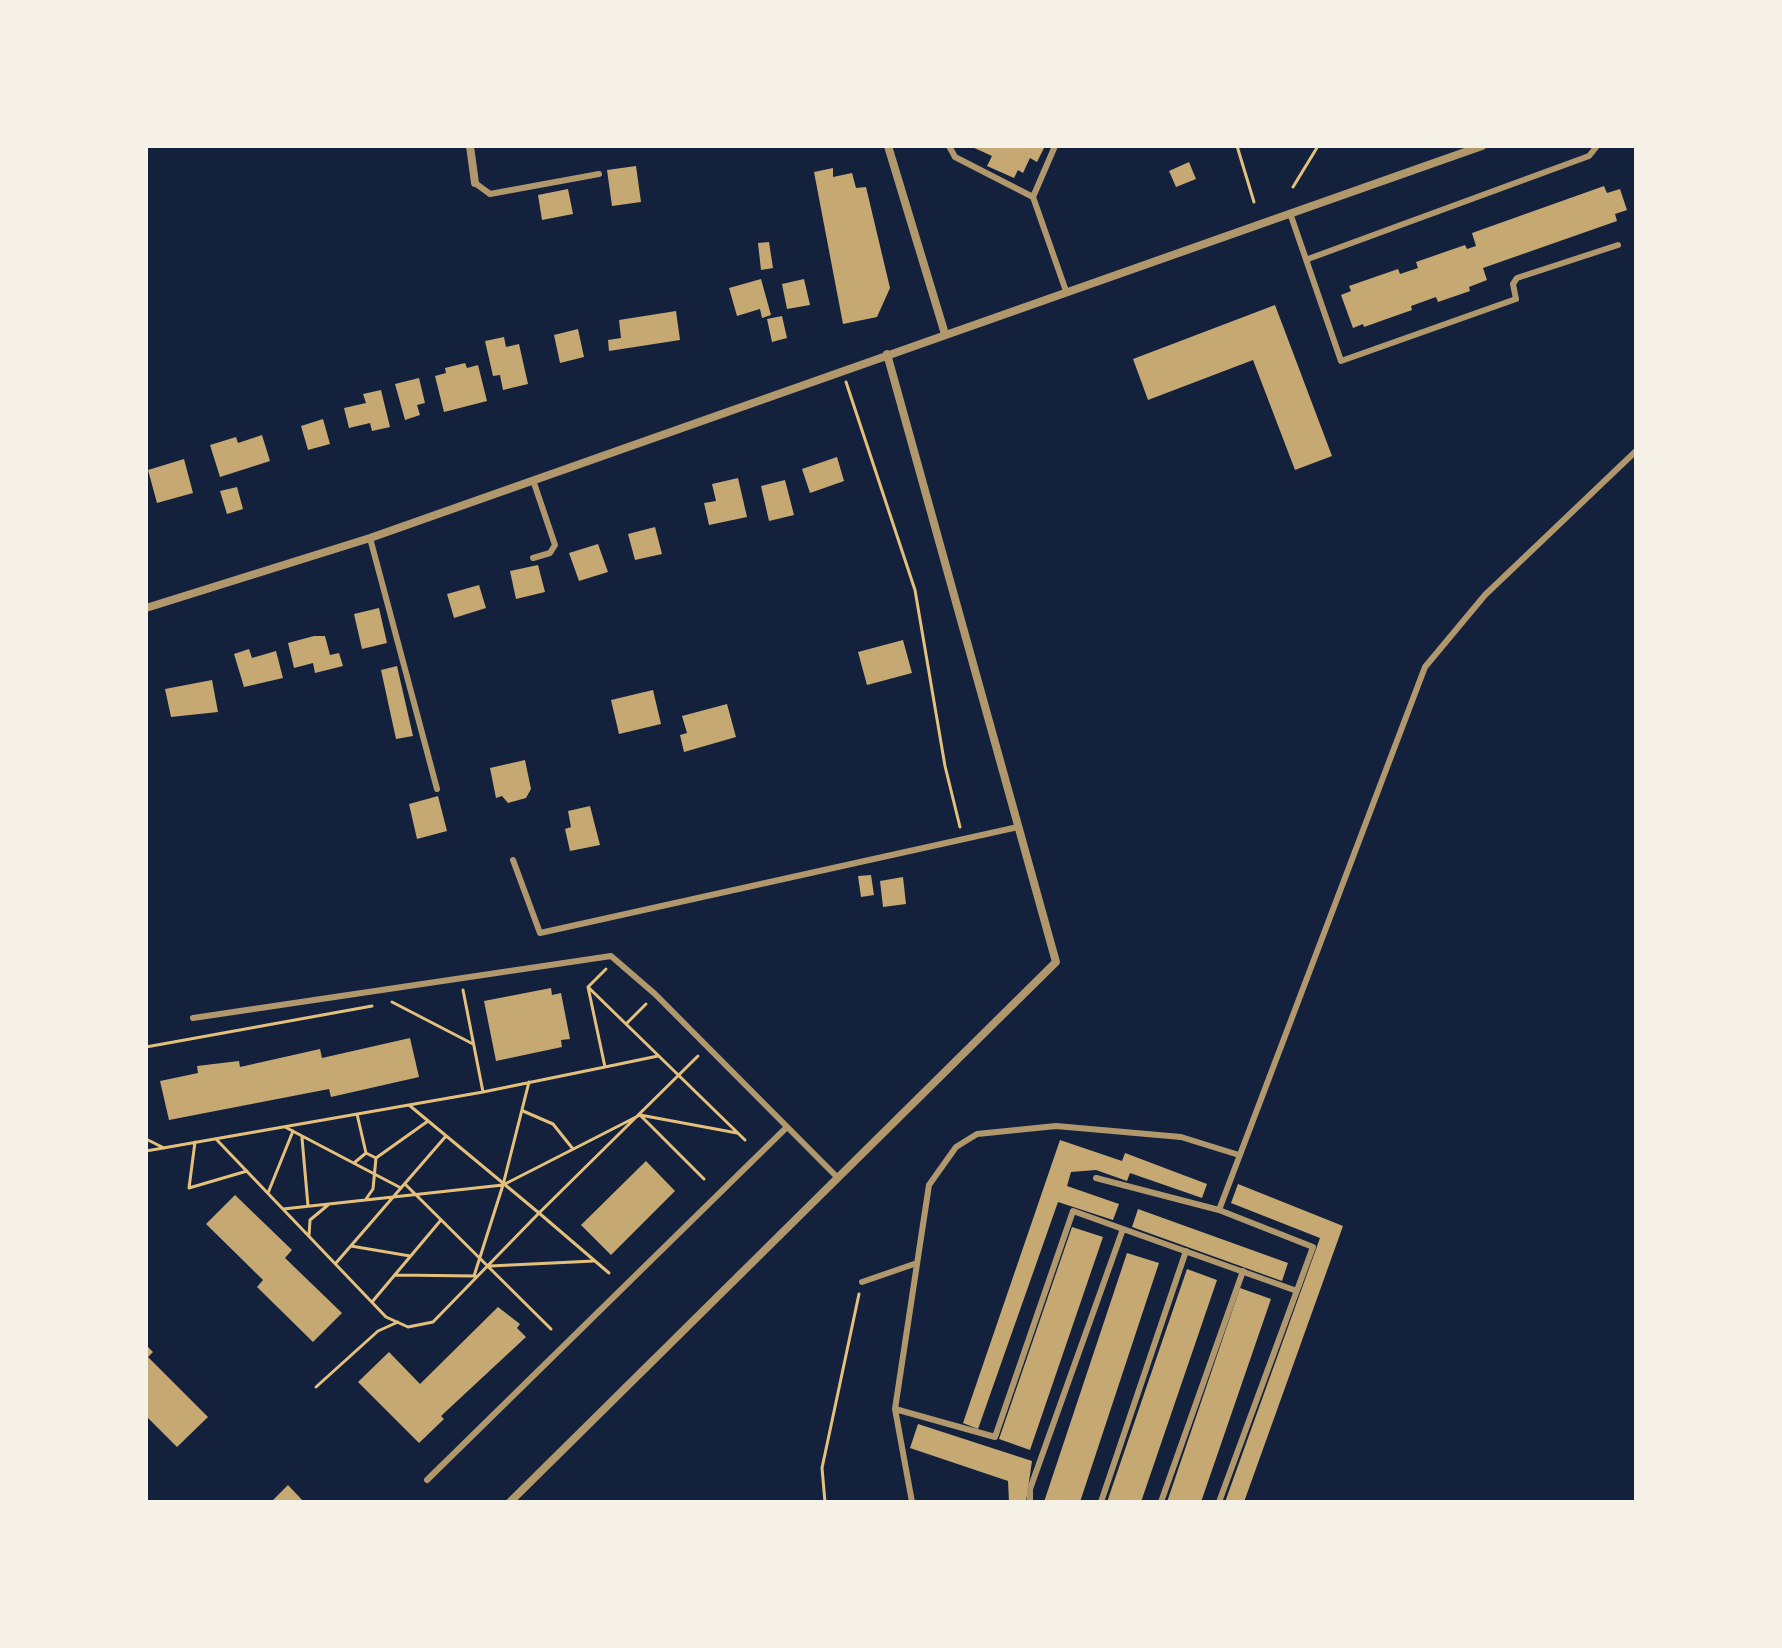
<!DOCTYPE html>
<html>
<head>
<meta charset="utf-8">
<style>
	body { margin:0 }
	#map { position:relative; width:1782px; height:1648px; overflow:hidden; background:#14213d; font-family:"IBM Plex Sans",sans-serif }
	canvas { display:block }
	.frame { position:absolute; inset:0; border:148px solid #f6f1e7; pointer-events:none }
</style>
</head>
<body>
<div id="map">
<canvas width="1782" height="1648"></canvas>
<div class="frame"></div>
</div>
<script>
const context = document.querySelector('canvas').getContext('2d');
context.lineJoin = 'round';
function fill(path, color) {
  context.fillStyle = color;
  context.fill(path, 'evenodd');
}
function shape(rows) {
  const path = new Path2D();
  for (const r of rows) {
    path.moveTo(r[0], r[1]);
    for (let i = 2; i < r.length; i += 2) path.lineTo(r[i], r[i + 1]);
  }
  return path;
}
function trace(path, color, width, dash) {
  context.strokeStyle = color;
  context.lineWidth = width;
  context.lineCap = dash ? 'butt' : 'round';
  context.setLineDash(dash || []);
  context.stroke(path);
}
fill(shape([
	[970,146,1045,146,1037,162,1030,158,1023,173,1018,170,1014,178,987,166,992,156],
	[1189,162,1196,179,1176,187,1169,171],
	[636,166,641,202,612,206,607,170],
	[833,168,833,177,852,173,856,188,866,187,890,288,877,317,843,324,814,172],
	[1604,186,1607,193,1620,189,1627,210,1615,214,1617,221,1483,268,1487,280,1469,287,1470,291,1438,302,1436,297,1411,306,1412,310,1364,327,1363,324,1353,328,1341,295,1351,291,1349,286,1398,269,1400,274,1418,268,1416,262,1465,245,1467,249,1476,246,1472,233],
	[568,189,573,214,542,220,538,195],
	[769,242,773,268,761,270,758,243],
	[761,279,771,315,762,318,760,309,737,316,729,288],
	[804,279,810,305,787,309,782,284],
	[1275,305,1332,456,1295,470,1253,360,1148,400,1133,359],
	[676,311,680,340,609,351,608,340,621,338,619,320],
	[782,316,787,338,772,342,767,319],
	[578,329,584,357,560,363,554,335],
	[504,337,506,347,519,344,528,384,503,390,500,375,493,376,485,341],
	[465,363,467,368,478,365,487,401,444,412,435,376,446,373,445,368],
	[419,378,425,403,417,405,420,415,405,420,395,384],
	[381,390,390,427,372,431,370,423,349,428,344,408,366,403,363,394],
	[323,419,330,444,308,450,301,426],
	[262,435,270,461,220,477,210,445,236,437,238,443],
	[837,457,844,481,810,493,802,469],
	[184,459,193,493,157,503,148,470],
	[738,478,747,517,709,525,704,503,716,501,712,484],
	[785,480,794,515,769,521,761,486],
	[237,487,243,509,227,514,220,491],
	[655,527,662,554,635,560,628,534],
	[598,544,608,572,579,581,569,553],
	[538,565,545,592,516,599,510,571],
	[479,585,486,608,454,618,447,594],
	[379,608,387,643,362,649,354,614],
	[314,636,325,636,330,655,339,653,343,666,315,673,313,663,294,668,288,643],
	[903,640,912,673,867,685,858,652],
	[249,649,252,658,276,651,283,678,244,687,234,654],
	[397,666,413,736,396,739,381,670],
	[212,680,218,712,171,717,165,689],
	[653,690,661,724,619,734,611,700],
	[727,704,736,737,684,752,680,735,687,733,682,716],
	[525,760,531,789,526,798,508,803,502,796,496,798,490,768],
	[438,796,447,831,417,839,409,804],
	[590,806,600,845,570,851,565,829,571,827,568,811],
	[871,875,874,895,861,897,858,876],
	[903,877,906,904,883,907,880,881],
	[551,988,552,995,561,993,570,1039,561,1040,562,1047,496,1061,484,1001],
	[410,1038,419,1077,331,1097,329,1089,169,1120,160,1081,198,1073,197,1066,239,1061,240,1067,320,1049,322,1058],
	[1060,1140,1122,1161,1125,1153,1207,1184,1202,1198,1130,1173,1127,1181,1096,1170,1071,1172,1067,1186,1119,1204,1113,1220,1058,1202,978,1429,963,1423],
	[646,1161,675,1191,611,1255,581,1225],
	[1238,1184,1343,1226,1244,1502,1225,1502,1320,1238,1231,1203],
	[235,1195,292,1250,285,1258,342,1313,313,1342,257,1287,263,1280,206,1224],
	[1138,1209,1288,1263,1282,1281,1132,1227],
	[1072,1227,1103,1237,1030,1450,999,1439],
	[1127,1253,1159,1263,1080,1502,1044,1502],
	[1187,1269,1217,1280,1141,1502,1107,1502],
	[1240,1288,1271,1299,1201,1502,1167,1502],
	[498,1307,520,1324,517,1328,526,1337,441,1416,444,1419,419,1443,358,1382,389,1352,420,1384],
	[146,1345,153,1352,148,1357,208,1417,177,1447,146,1416],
	[918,1424,1032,1461,1026,1502,1009,1502,1008,1481,910,1448],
	[288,1485,304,1502,271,1502]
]), '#c6a872');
trace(shape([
	[1237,146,1254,202],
	[1293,187,1318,146],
	[846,382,915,590,945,766,960,827],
	[606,969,588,987,745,1140],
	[588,987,605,1067,658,1056],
	[463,990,483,1092,605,1067],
	[392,1002,473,1044],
	[626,1024,646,1004],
	[146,1047,372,1006],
	[523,1111,553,1124,573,1149],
	[357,1114,366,1153],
	[285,1127,401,1188],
	[302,1138,308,1206],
	[146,1139,164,1148],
	[216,1139,386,1317,408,1327,433,1322,539,1213,409,1105],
	[195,1142,189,1188,247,1171],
	[146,1151,483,1092],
	[376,1158,428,1121],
	[354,1163,366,1153,376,1158,373,1189,366,1199],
	[704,1179,640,1115,737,1133],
	[405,1184,551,1329],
	[268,1193,293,1131],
	[283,1209,503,1185,640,1115],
	[309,1236,310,1220,328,1205],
	[351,1246,410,1256],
	[336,1263,446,1136],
	[490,1266,594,1261],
	[609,1273,539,1213,698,1056],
	[395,1275,475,1276],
	[474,1276,503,1185,529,1082],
	[372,1302,441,1220],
	[316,1387,378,1331,398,1322],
	[825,1502,822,1468,859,1294]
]), '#e5c07b', 3);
trace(shape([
	[949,146,955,157,1033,197],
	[1055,146,1033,197,1066,291],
	[475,183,490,194,599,174],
	[1290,213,1341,361,1516,299,1513,284,1517,278,1618,245],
	[1308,259,1589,156,1597,146],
	[370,538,437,789],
	[533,558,550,553,555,545,533,480],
	[513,860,540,933,1018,827],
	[193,1018,611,956,655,994,838,1178],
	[1096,1178,1219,1210],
	[862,1282,917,1263],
	[895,1409,995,1437,1073,1211,1123,1229],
	[427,1480,787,1127],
	[912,1502,895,1409,929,1185,956,1147,977,1134,1056,1126,1181,1137,1239,1155],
	[1030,1502,1030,1489,1123,1229,1297,1291],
	[1101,1502,1186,1251],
	[1161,1502,1243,1271],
	[1219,1502,1313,1247,1219,1210,1425,667,1485,595,1636,451]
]), '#b1986c', 6);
trace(shape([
	[470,146,475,183],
	[888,146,945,334],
	[146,608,370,538,1482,146],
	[510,1502,1056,962,887,354]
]), '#b1986c', 8);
</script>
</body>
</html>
